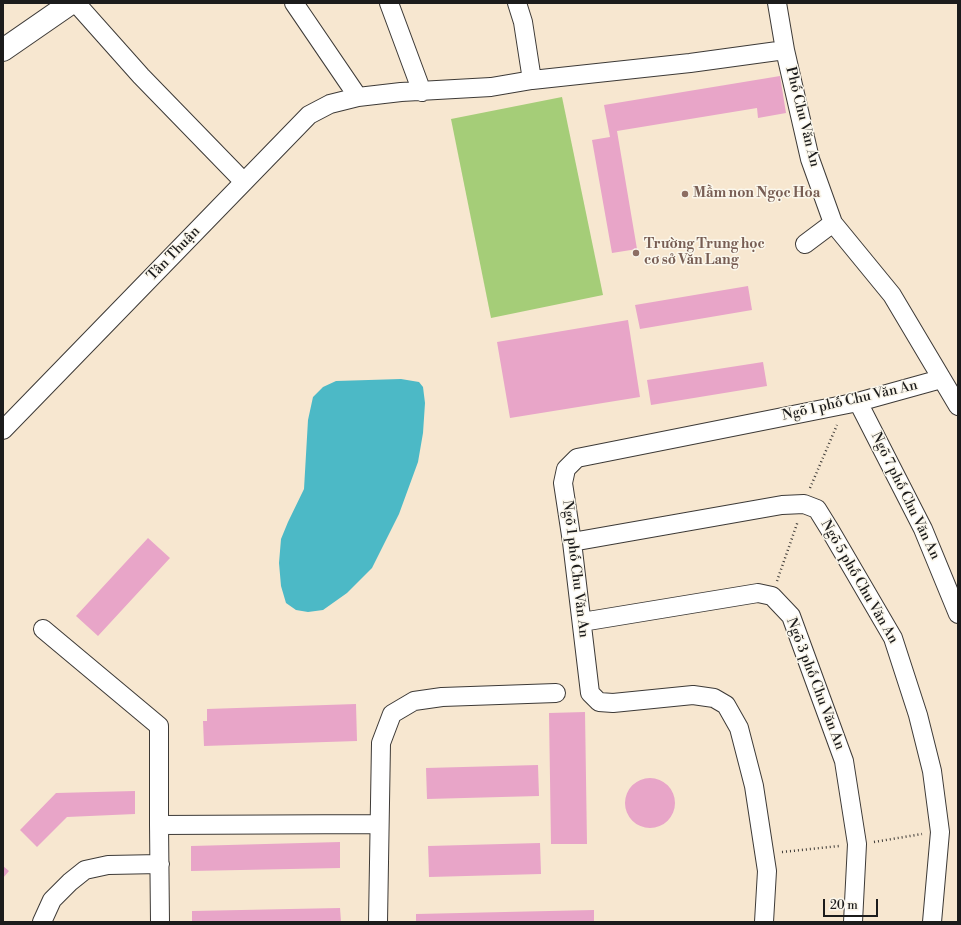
<!DOCTYPE html>
<html>
<head>
<meta charset="utf-8">
<style>
	body { margin:0 }
	#map { position:relative; width:961px; height:925px; overflow:hidden; background:#f7e7d0; font-family:"Libre Bodoni",serif }
	canvas { display:block }
	.frame { position:absolute; inset:0; border:4px solid #1c1c1c; pointer-events:none }
	.scale { position:absolute; left:823px; top:899px; width:55px; height:18px; box-sizing:border-box; border:2px solid #1c1c1c; border-top:0; padding-left:5px; font-size:12px; line-height:14px; white-space:nowrap; color:#1c1c1c; -webkit-text-stroke:3px #fbf7ec; paint-order:stroke }
</style>
</head>
<body>
<div id="map">
<canvas width="961" height="925"></canvas>
<div class="frame"></div>
<div class="scale">20 m</div>
</div>
<script>
const context = document.querySelector('canvas').getContext('2d');
context.lineJoin = 'round';
function fill(path, color) {
  context.fillStyle = color;
  context.fill(path, 'evenodd');
}
function shape(rows) {
  const path = new Path2D();
  for (const r of rows) {
    if (r.length === 3) {
      path.moveTo(r[0] + r[2], r[1]);
      path.arc(r[0], r[1], r[2], 0, 2 * Math.PI);
      continue;
    }
    path.moveTo(r[0], r[1]);
    for (let i = 2; i < r.length; i += 2) path.lineTo(r[i], r[i + 1]);
  }
  return path;
}
function trace(path, color, width, dash) {
  context.strokeStyle = color;
  context.lineWidth = width;
  context.lineCap = dash ? 'butt' : 'round';
  context.setLineDash(dash || []);
  context.stroke(path);
}
function write(font, color, halo, rows, align = 'center') {
  context.font = font + ' "Libre Bodoni",serif';
  context.lineWidth = 3;
  context.setLineDash([]);
  context.textBaseline = 'middle';
  context.strokeStyle = halo;
  context.fillStyle = color;
  for (const [text, x, y, turn = 0] of rows) {
    context.save();
    context.translate(x, y);
    context.rotate((+turn || 0) * Math.PI / 180);
    context.textAlign = isNaN(turn) ? turn : align;
    if (halo) context.strokeText(text, 0, 0);
    context.fillText(text, 0, 0);
    context.restore();
  }
}
fill(shape([
	[562,97,603,295,491,318,451,119]
]), '#a5cd78');
fill(shape([
	[401,379,419,382,423,387,425,403,423,433,418,462,399,514,372,568,347,593,323,610,308,612,296,610,286,603,281,586,279,563,281,539,288,522,304,489,308,420,313,397,323,387,336,381]
]), '#4cb9c6');
fill(shape([
	[780,76,786,113,758,118,757,108,617,131,637,249,612,253,592,140,610,137,604,105],
	[748,286,752,310,640,329,635,305],
	[628,320,640,397,510,418,497,342],
	[763,362,767,386,651,405,647,380],
	[148,538,170,558,98,636,76,616],
	[356,704,357,741,204,746,203,721,207,721,207,709],
	[585,712,587,844,551,844,549,713],
	[538,765,539,796,427,799,426,768],
	[650,803,25],
	[135,791,135,814,67,817,37,847,20,830,56,793],
	[340,842,340,868,191,871,191,846],
	[540,843,541,874,429,877,428,846],
	[3,866,9,871,3,878],
	[340,908,341,922,192,922,192,911],
	[594,910,594,922,416,922,416,914]
]), '#e8a5c8');
const minor = shape([
	[76,3,141,76,244,182],
	[294,3,358,97,401,92,491,87,532,80,690,63,785,50],
	[389,3,422,92],
	[517,3,523,22,532,80],
	[777,3,785,50,810,159,833,223,892,295,958,406],
	[805,244,833,223],
	[858,402,923,529,958,614],
	[3,430,309,115,330,104,358,97],
	[572,542,782,505,804,504,817,509,830,530,893,638,918,715,932,771,940,832,932,922],
	[582,622,758,593,772,596,791,616,844,761,857,844,853,922],
	[43,629,159,726,159,825,379,824],
	[159,825,160,922],
	[42,922,52,900,70,882,85,870,108,865,160,864],
	[378,922,381,743,392,714,414,701,442,697,556,693],
	[764,922,767,871,754,786,739,728,726,705,714,698,693,695,613,703,599,702,590,693,572,542,563,483,566,469,577,458,858,402,941,379]
]);
const major = shape([
	[3,50,71,3]
]);
trace(minor, '#3d3a37', 20);
trace(major, '#3d3a37', 24);
trace(shape([
	[810,488,837,425],
	[777,581,798,521],
	[874,842,922,834],
	[782,852,839,846]
]), '#3d3a37', 2.5, [1, 3]);
trace(minor, '#fff', 18);
trace(major, '#fff', 22);
for (const [x, y, r, color] of [
	[685,194,4,"#8d6e63"],
	[636,253,4,"#8d6e63"]
]) {
  const dot = new Path2D();
  dot.arc(x, y, r, 0, 2 * Math.PI);
  context.fillStyle = color;
  context.fill(dot);
  trace(dot, '#fbf7ec', 1.5);
}
write('14px', '#1c1c1c', '#fbf7ec', [
	["Phố Chu Văn An",802,117,76],
	["Tân Thuận",174,254,-46],
	["Ngõ 1 phố Chu Văn An",850,401,-13],
	["Ngõ 7 phố Chu Văn An",905,496,64],
	["Ngõ 1 phố Chu Văn An",575,569,83],
	["Ngõ 5 phố Chu Văn An",859,582,60],
	["Ngõ 3 phố Chu Văn An",815,684,69]
]);
write('bold 14px', '#785e54', '#fbf7ec', [
	["Mầm non Ngọc Hoa",693,194],
	["Trường Trung học",644,245],
	["cơ sở Văn Lang",644,261]
], 'left');
</script>
</body>
</html>
